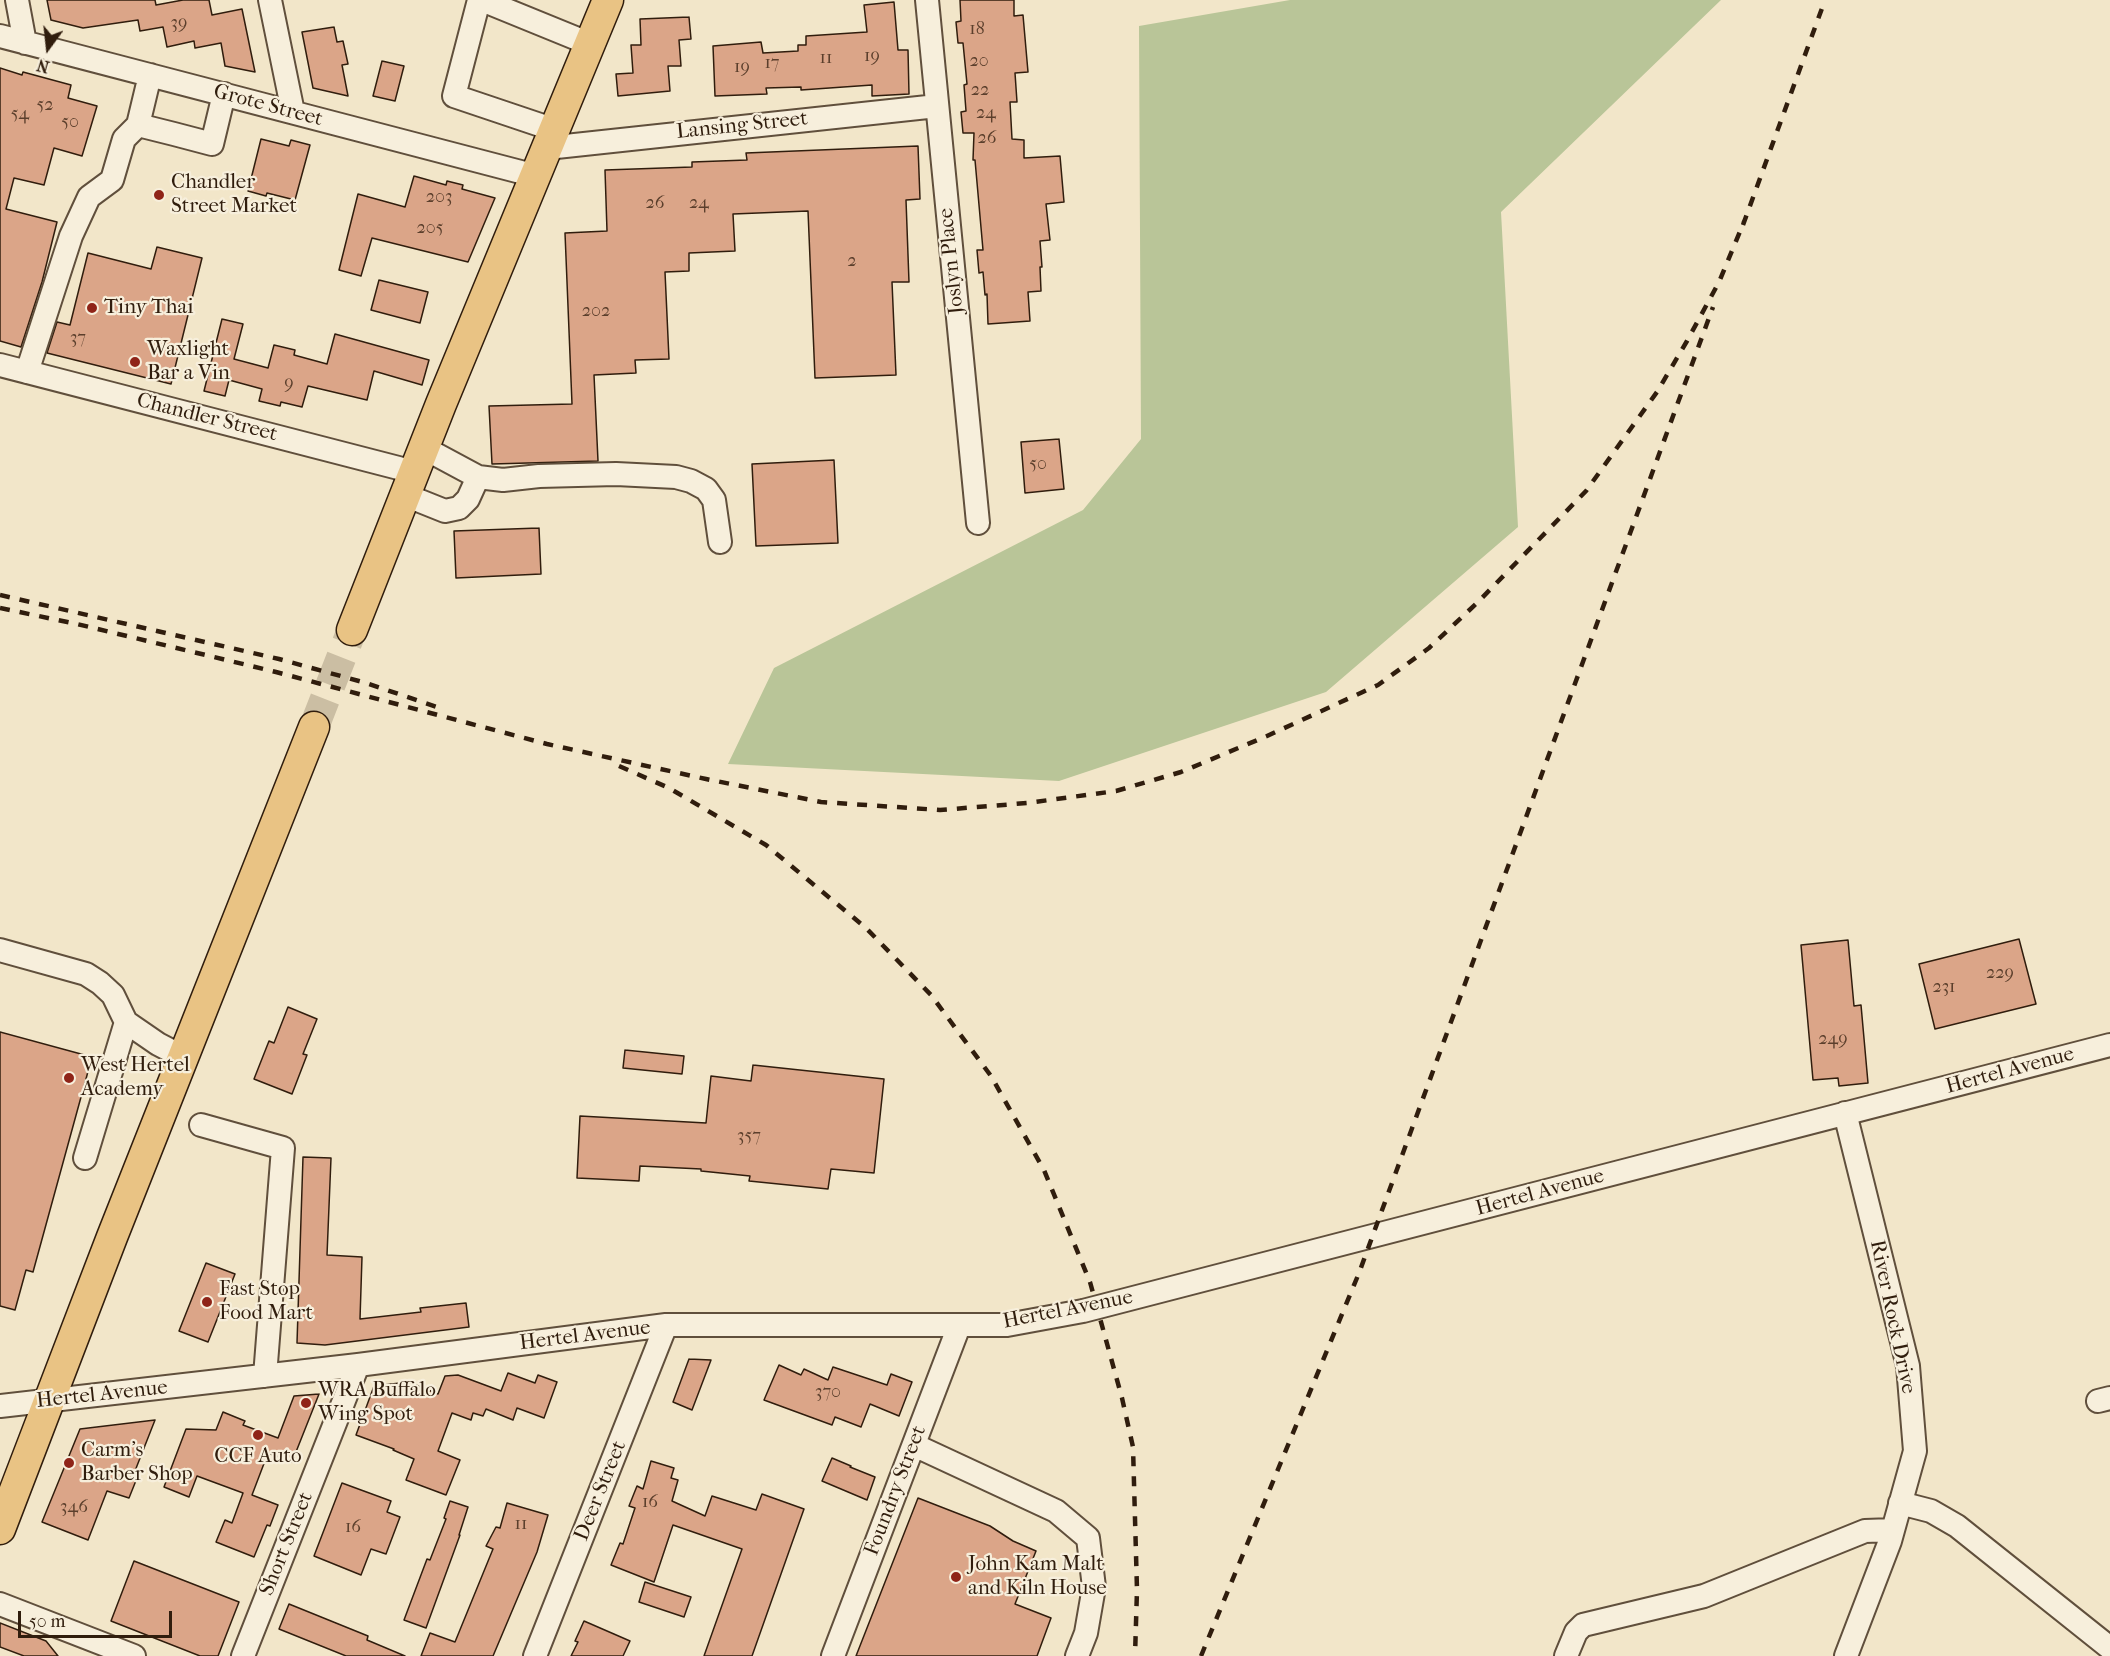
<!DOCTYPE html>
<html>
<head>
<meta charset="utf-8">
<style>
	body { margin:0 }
	#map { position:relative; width:2110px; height:1656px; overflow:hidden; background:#f2e6c9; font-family:"IM FELL French Canon",serif }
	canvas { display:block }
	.north { position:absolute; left:18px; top:18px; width:60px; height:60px; -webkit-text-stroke:4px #f7efdc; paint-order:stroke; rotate:195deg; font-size:16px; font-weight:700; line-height:24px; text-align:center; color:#301d0d }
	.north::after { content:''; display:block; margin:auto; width:21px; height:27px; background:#301d0d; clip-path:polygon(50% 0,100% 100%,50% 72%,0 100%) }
	.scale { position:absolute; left:18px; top:1611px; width:154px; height:27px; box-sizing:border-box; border:3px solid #301d0d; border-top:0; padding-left:8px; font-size:18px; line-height:21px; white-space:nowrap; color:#301d0d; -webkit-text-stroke:4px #f7efdc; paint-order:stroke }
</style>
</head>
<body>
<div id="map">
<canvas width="2110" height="1656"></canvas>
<div class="north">N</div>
<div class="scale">50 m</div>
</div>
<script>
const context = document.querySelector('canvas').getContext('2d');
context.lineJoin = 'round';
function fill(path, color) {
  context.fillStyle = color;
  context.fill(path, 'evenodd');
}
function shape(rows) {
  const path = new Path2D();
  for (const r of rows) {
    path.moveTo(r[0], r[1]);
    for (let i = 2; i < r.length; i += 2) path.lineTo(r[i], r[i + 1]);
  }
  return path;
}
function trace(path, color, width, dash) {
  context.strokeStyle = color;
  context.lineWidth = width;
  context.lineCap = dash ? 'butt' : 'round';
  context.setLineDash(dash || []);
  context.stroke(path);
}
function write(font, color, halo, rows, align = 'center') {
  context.font = font + ' "IM FELL French Canon",serif';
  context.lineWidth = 4.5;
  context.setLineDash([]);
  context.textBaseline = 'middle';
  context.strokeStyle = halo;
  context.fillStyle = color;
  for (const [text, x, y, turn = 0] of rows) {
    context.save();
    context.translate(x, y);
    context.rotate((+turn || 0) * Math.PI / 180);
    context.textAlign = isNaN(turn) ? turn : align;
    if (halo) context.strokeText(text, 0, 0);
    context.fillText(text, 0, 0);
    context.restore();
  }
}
fill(shape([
	[1290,0,1721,0,1501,212,1518,527,1326,692,1059,781,728,764,774,668,1083,510,1141,439,1139,26]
]), '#b9c598');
const building = shape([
	[47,0,155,0,156,5,183,0,209,0,212,15,242,9,255,72,225,66,221,43,195,48,194,41,167,47,163,27,140,31,138,20,83,28,51,20,47,0],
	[960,0,1014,0,1014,16,1023,15,1028,72,1015,73,1017,102,1010,102,1012,139,1024,140,1024,158,1060,156,1064,202,1046,204,1050,240,1040,241,1042,267,1040,267,1041,291,1028,292,1030,321,988,324,987,294,985,295,983,272,979,273,977,250,983,250,975,160,973,160,974,133,963,133,961,112,966,111,964,85,967,84,963,43,958,43,956,22,961,21,960,0],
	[894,2,898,50,908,50,909,94,872,96,872,85,801,90,801,87,766,88,767,94,715,96,713,46,761,42,763,53,798,51,798,45,806,45,806,36,867,32,864,5,894,2],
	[689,17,691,39,679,40,681,66,668,66,670,91,618,96,616,74,633,73,631,45,641,45,640,19,689,17],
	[334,27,337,42,343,41,348,64,342,65,348,96,313,88,302,32,334,27],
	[382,61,404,66,395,101,373,96,382,61],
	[0,68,22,75,23,72,71,85,68,98,97,106,82,156,54,148,44,185,14,178,6,209,57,222,42,282,21,347,0,341,0,68],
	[261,139,289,146,291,140,310,145,295,200,267,193,266,196,248,191,261,139],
	[918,146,920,199,906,200,909,282,892,282,896,375,815,378,808,211,733,214,735,251,689,253,689,271,665,272,669,359,635,360,636,373,594,375,598,461,492,464,489,406,572,404,565,233,607,231,605,170,692,167,692,162,747,160,746,153,918,146],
	[414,176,446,185,447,181,463,185,462,189,495,198,468,262,372,238,361,276,339,270,358,194,405,207,414,176],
	[157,247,202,258,171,384,47,353,57,322,70,325,88,253,151,269,157,247],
	[379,280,428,292,420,323,371,310,379,280],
	[222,319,243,324,234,359,268,368,274,345,295,350,294,355,327,364,335,334,429,360,422,385,374,371,367,400,308,386,302,407,281,402,280,406,259,401,262,389,229,380,225,396,204,391,222,319],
	[1059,439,1064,489,1025,493,1021,442,1059,439],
	[834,460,838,543,756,546,752,464,834,460],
	[539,528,541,574,456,578,454,531,539,528],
	[2019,939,2036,1004,1935,1029,1919,964,2019,939],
	[1848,940,1854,1006,1861,1005,1868,1083,1839,1086,1838,1078,1813,1080,1801,945,1848,940],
	[288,1007,317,1019,303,1054,307,1055,292,1094,254,1079,269,1041,274,1043,288,1007],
	[0,1032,92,1057,33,1272,26,1270,15,1310,0,1306,0,1032],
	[625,1050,684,1056,682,1074,623,1068,625,1050],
	[753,1065,884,1079,874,1173,831,1169,828,1189,749,1181,750,1176,701,1171,701,1169,640,1166,639,1181,577,1178,580,1116,706,1123,711,1076,751,1081,753,1065],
	[303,1157,331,1158,327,1255,362,1257,360,1319,421,1312,420,1308,466,1303,469,1327,325,1345,297,1343,303,1157],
	[206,1263,235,1274,208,1342,179,1331,206,1263],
	[689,1359,711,1360,692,1410,673,1402,689,1359],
	[779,1365,801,1375,804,1369,828,1380,833,1367,887,1385,891,1374,912,1382,899,1416,870,1404,861,1427,835,1417,832,1425,764,1400,779,1365],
	[508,1373,535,1383,538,1375,557,1382,544,1418,517,1408,513,1420,486,1409,483,1416,473,1413,471,1420,452,1413,438,1451,460,1460,446,1495,406,1480,414,1459,393,1450,394,1449,356,1435,374,1386,409,1382,438,1394,445,1376,458,1375,501,1391,508,1373],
	[319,1394,292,1462,268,1453,252,1495,278,1505,270,1526,267,1525,254,1557,216,1542,225,1520,232,1523,243,1493,197,1476,189,1497,164,1487,186,1429,216,1430,223,1412,245,1421,243,1425,278,1438,294,1396,319,1394],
	[155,1420,133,1476,137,1478,129,1498,107,1491,88,1540,42,1522,80,1429,155,1420],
	[832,1458,851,1466,850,1467,875,1477,867,1500,822,1481,832,1458],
	[651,1461,674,1468,671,1478,678,1480,672,1501,705,1516,712,1496,756,1510,762,1494,804,1509,752,1656,704,1656,742,1549,673,1525,654,1582,611,1565,620,1543,623,1544,635,1508,629,1506,637,1486,643,1489,651,1461],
	[342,1483,391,1501,387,1512,400,1517,386,1554,371,1549,361,1575,314,1556,342,1483],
	[918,1498,990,1526,1013,1541,1036,1551,1015,1604,1051,1618,1037,1656,856,1656,918,1498],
	[450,1501,468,1507,459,1535,460,1535,426,1628,404,1620,427,1559,430,1560,446,1519,444,1518,450,1501],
	[507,1503,548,1515,537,1552,493,1656,421,1656,430,1633,455,1642,493,1549,486,1546,496,1527,500,1528,507,1503],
	[134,1561,239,1602,218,1656,200,1656,111,1621,134,1561],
	[645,1582,691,1597,684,1617,639,1602,645,1582],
	[289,1604,368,1636,367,1640,405,1656,346,1656,279,1629,289,1604],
	[584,1621,630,1641,623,1656,571,1656,578,1642,575,1641,584,1621],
	[0,1623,46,1641,58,1656,24,1656,0,1647,0,1623]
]);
fill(building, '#dba588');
trace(building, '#301d0d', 1.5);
trace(shape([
	[314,727,352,630]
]), '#cbbea3', 30, [30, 15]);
const minor = shape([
	[17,0,25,43],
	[270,0,293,112],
	[479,0,454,96,555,130],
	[482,0,590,44],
	[927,0,978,523],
	[0,36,536,176],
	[150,75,138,125,174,134,212,144,224,94],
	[547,148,937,106],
	[0,365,414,472],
	[27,372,71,236,89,197,112,180,124,139,138,125],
	[424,448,478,477,503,480,539,476,616,474,676,477,691,481,706,489,714,500,720,542],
	[405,495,445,511,459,508,468,499,478,477],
	[0,950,86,974,100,983,113,995,126,1022,158,1044,183,1057],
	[1845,1113,1908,1366,1915,1451,1890,1541,1846,1656],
	[201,1125,283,1148,265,1376],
	[85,1158,126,1022],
	[2098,1401,2110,1398],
	[0,1406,358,1365,666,1325,1007,1325,1083,1311,2110,1045],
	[914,1445,1056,1511,1088,1538,1094,1587,1086,1633,1077,1656],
	[1900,1503,1931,1511,1957,1526,2110,1648],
	[0,1604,134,1656],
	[243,1656,358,1365],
	[535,1656,666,1325],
	[833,1656,959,1326],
	[1566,1656,1576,1632,1583,1625,1704,1596,1865,1531,1893,1530]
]);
const major = shape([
	[352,630,441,404,608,0],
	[0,1529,112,1237,314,727]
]);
trace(minor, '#604f3c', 26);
trace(major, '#301d0d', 33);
trace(minor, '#f7efdc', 22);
trace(major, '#e9c384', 30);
trace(shape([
	[1743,225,1825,0],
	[0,595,279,659,366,683,443,709],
	[0,608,77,624,276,672,547,744,706,779,821,802,940,810,1027,803,1116,791,1181,772,1267,736,1378,685,1429,648,1478,602,1586,491,1657,392,1687,341,1719,282,1746,217],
	[619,766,669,788,766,845,866,928,931,995,991,1076,1044,1170,1090,1282,1122,1398,1133,1447,1137,1590,1135,1656],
	[1201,1656,1359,1273,1713,307]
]), '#301d0d', 4.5, [10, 10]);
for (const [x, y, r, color] of [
	[159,195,6,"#8f2418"],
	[92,308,6,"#8f2418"],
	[135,362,6,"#8f2418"],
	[69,1078,6,"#8f2418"],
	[207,1302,6,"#8f2418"],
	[306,1403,6,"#8f2418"],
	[258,1435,6,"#8f2418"],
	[69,1463,6,"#8f2418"],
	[956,1577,6,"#8f2418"]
]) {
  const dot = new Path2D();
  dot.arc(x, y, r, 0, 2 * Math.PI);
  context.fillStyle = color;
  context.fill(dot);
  trace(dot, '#f7efdc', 2);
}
write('18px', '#5b3f2c', null, [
	["39",179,24],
	["18",977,30],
	["19",872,57],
	["11",826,59],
	["20",979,62],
	["17",772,64],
	["19",742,68],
	["22",980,91],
	["52",45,106],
	["24",986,114],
	["54",20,115],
	["50",70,123],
	["26",987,139],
	["203",439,198],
	["26",655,204],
	["24",699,204],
	["205",430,229],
	["2",852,262],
	["202",596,312],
	["37",78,339],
	["9",289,384],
	["50",1038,465],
	["229",2000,974],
	["231",1944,988],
	["249",1833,1040],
	["357",749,1137],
	["370",828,1393],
	["16",650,1503],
	["346",74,1508],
	["11",521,1525],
	["16",353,1528]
]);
write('21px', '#301d0d', '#f7efdc', [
	["Grote Street",268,106,15],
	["Lansing Street",742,126,-6],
	["Joslyn Place",952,261,-96],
	["Chandler Street",207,418,14],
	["Hertel Avenue",2010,1071,-15],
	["Hertel Avenue",1540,1193,-15],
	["Hertel Avenue",1068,1310,-11],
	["River Rock Drive",1892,1317,78],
	["Hertel Avenue",585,1336,-7],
	["Hertel Avenue",102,1395,-6],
	["Deer Street",601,1491,-68],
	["Foundry Street",896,1491,-69],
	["Short Street",287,1544,-68]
]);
write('21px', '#301d0d', '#f7efdc', [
	["Chandler",171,183],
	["Street Market",171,207],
	["Tiny Thai",104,308],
	["Waxlight",147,350],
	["Bar a Vin",147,374],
	["West Hertel",81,1066],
	["Academy",81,1090],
	["Fast Stop",219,1290],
	["Food Mart",219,1314],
	["WRA Buffalo",318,1391],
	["Wing Spot",318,1415],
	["Carm's",81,1451],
	["Barber Shop",81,1475],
	["CCF Auto",258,1457,"center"],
	["John Kam Malt",968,1565],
	["and Kiln House",968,1589]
], 'left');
</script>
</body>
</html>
